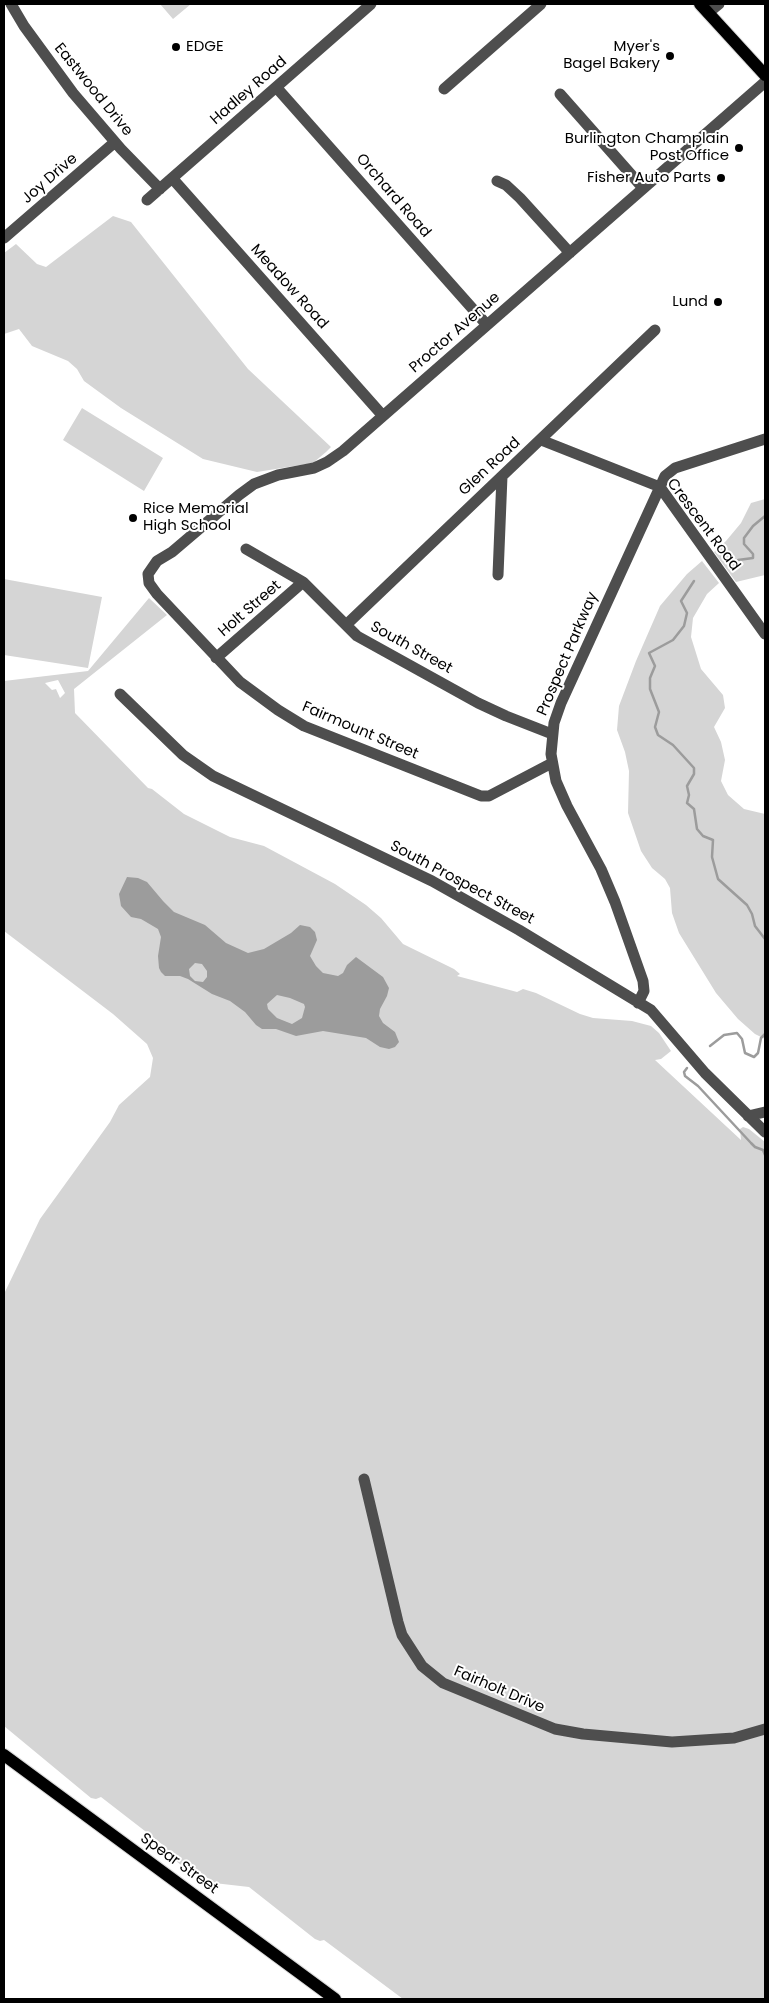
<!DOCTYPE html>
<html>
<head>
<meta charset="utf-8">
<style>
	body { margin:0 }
	#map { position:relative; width:769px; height:2003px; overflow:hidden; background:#fff; font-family:Poppins,sans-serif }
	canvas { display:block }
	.frame { position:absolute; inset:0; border:5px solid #000; pointer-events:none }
</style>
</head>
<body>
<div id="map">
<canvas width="769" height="2003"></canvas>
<div class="frame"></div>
</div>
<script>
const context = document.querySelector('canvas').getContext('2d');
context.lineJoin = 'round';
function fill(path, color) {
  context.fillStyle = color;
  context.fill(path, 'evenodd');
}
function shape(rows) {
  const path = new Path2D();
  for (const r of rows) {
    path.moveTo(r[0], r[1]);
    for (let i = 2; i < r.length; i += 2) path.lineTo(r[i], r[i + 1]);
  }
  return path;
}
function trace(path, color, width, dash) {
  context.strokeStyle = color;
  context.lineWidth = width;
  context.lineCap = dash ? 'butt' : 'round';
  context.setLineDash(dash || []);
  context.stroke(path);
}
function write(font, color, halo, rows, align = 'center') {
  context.font = font + ' Poppins,sans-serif';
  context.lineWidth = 4;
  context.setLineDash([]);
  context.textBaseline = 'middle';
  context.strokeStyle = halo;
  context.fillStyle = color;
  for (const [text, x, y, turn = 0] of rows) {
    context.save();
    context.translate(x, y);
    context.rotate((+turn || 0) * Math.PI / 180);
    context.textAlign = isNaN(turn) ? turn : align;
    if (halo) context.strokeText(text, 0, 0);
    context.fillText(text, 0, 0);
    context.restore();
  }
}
fill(shape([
	[160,4,191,4,173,19],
	[113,216,131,222,248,369,331,447,326,452,313,463,257,472,203,459,121,408,84,381,77,369,68,361,32,346,19,329,4,334,4,253,16,244,37,264,46,267],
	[82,408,163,458,144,491,63,440],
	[765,499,765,575,736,582,714,552,726,541,741,523,751,503],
	[702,561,719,583,707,594,693,618,691,637,701,669,723,695,725,708,714,727,721,742,725,760,721,781,728,795,744,809,765,814,765,1039,755,1034,738,1019,716,993,679,933,672,913,670,888,665,879,652,868,641,851,628,813,629,771,625,752,617,730,619,706,636,661,660,606,687,574],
	[4,579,102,597,88,668,4,655],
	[149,598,167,615,74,689,75,713,148,788,152,789,184,814,230,837,264,846,335,884,366,905,381,918,403,944,454,969,460,974,457,976,517,992,523,989,536,993,580,1014,593,1018,632,1021,651,1026,659,1033,671,1051,661,1059,655,1060,741,1140,740,1129,743,1127,749,1129,765,1142,765,1999,403,1999,324,1940,320,1941,315,1939,249,1887,214,1883,188,1863,182,1866,165,1851,163,1845,101,1797,96,1799,91,1798,4,1726,4,1294,40,1219,110,1122,119,1105,150,1077,153,1058,147,1044,113,1014,4,931,4,681,88,671],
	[58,680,65,693,60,698,56,689,52,690,45,683]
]), '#d5d5d5');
fill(shape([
	[127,877,138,878,147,882,163,901,174,912,205,925,226,943,248,953,264,949,291,933,300,925,310,927,315,932,317,940,310,956,316,966,323,973,338,976,343,973,347,965,356,957,383,977,389,988,387,996,380,1009,379,1016,383,1023,395,1032,399,1042,395,1047,389,1049,380,1047,366,1038,323,1031,296,1036,276,1029,262,1029,256,1025,245,1012,230,1001,212,994,188,979,180,976,165,976,161,972,159,968,158,956,161,937,158,929,141,919,131,917,121,906,119,894],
	[195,963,202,964,207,971,207,977,203,982,195,981,190,976,189,969],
	[277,995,290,998,304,1004,305,1007,302,1018,292,1024,277,1018,268,1009,267,1004]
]), '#9c9c9c');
trace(shape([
	[738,560,753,558,753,554,744,544,744,538,753,526,765,516],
	[694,581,681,601,687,613,684,626,673,640,649,653,655,666,650,678,650,689,659,712,655,727,658,735,673,745,694,768,694,774,687,786,689,795,687,803,694,809,697,829,703,836,713,840,712,857,718,879,747,905,752,914,755,926,765,939],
	[710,1046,724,1035,737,1033,742,1039,745,1053,754,1057,758,1053,761,1038,765,1034],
	[687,1068,684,1072,685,1076,698,1086,751,1143,755,1147,763,1150,765,1155]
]), '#9c9c9c', 2.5);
const major = shape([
	[700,4,765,75],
	[4,1755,335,1999]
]);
trace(major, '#dbdbdb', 14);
trace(shape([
	[11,4,24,26,73,93,121,149,160,189],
	[708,13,719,4],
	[276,87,487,325],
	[444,89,541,4],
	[560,94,643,188],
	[172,178,383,416],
	[497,181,506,185,520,198,570,253],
	[147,200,371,4],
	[4,238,115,142],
	[541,440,660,487,765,634],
	[246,549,303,582,357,636,478,703,506,716,552,734],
	[498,575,502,476],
	[346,625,655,330],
	[216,658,303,582],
	[120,694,183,755,213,776,432,881,519,930,651,1010,705,1073,765,1132],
	[552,763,489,796,481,796,304,726,278,710,240,682,157,594,149,583,148,574,157,561,172,552,239,495,254,484,278,475,314,468,327,462,343,451,765,82],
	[638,1003,644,991,643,981,615,902,601,869,567,806,556,781,551,754,554,723,561,703,665,476,675,468,765,439],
	[748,1116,765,1112],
	[364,1479,398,1622,402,1635,422,1666,443,1683,555,1729,583,1734,672,1742,734,1738,765,1729]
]), '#4e4e4e', 11);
trace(major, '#000', 12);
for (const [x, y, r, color] of [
	[176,47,5,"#000"],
	[670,56,5,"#000"],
	[739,148,5,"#000"],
	[721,178,5,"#000"],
	[718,302,5,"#000"],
	[133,518,5,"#000"]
]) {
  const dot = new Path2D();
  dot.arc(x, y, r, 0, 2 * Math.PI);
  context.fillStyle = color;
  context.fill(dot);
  trace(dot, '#fff', 2);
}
write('15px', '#000', '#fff', [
	["EDGE",186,47,"left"],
	["Myer's",660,47],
	["Bagel Bakery",660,64],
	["Burlington Champlain",729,139],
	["Post Office",729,156],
	["Fisher Auto Parts",711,178],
	["Lund",708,302],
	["Rice Memorial",143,509,"left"],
	["High School",143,526,"left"]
], 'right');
write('15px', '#000', '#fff', [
	["Eastwood Drive",93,90,51],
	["Hadley Road",249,91,-41],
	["Joy Drive",50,179,-41],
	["Orchard Road",393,196,49],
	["Meadow Road",289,287,48],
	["Proctor Avenue",455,333,-41],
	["Glen Road",490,467,-43],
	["Crescent Road",703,525,53],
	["Holt Street",250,609,-41],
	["South Street",411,648,29],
	["Prospect Parkway",568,654,-67],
	["Fairmount Street",360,731,23],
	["South Prospect Street",462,883,28],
	["Fairholt Drive",499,1690,23],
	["Spear Street",179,1864,36]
]);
</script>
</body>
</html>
